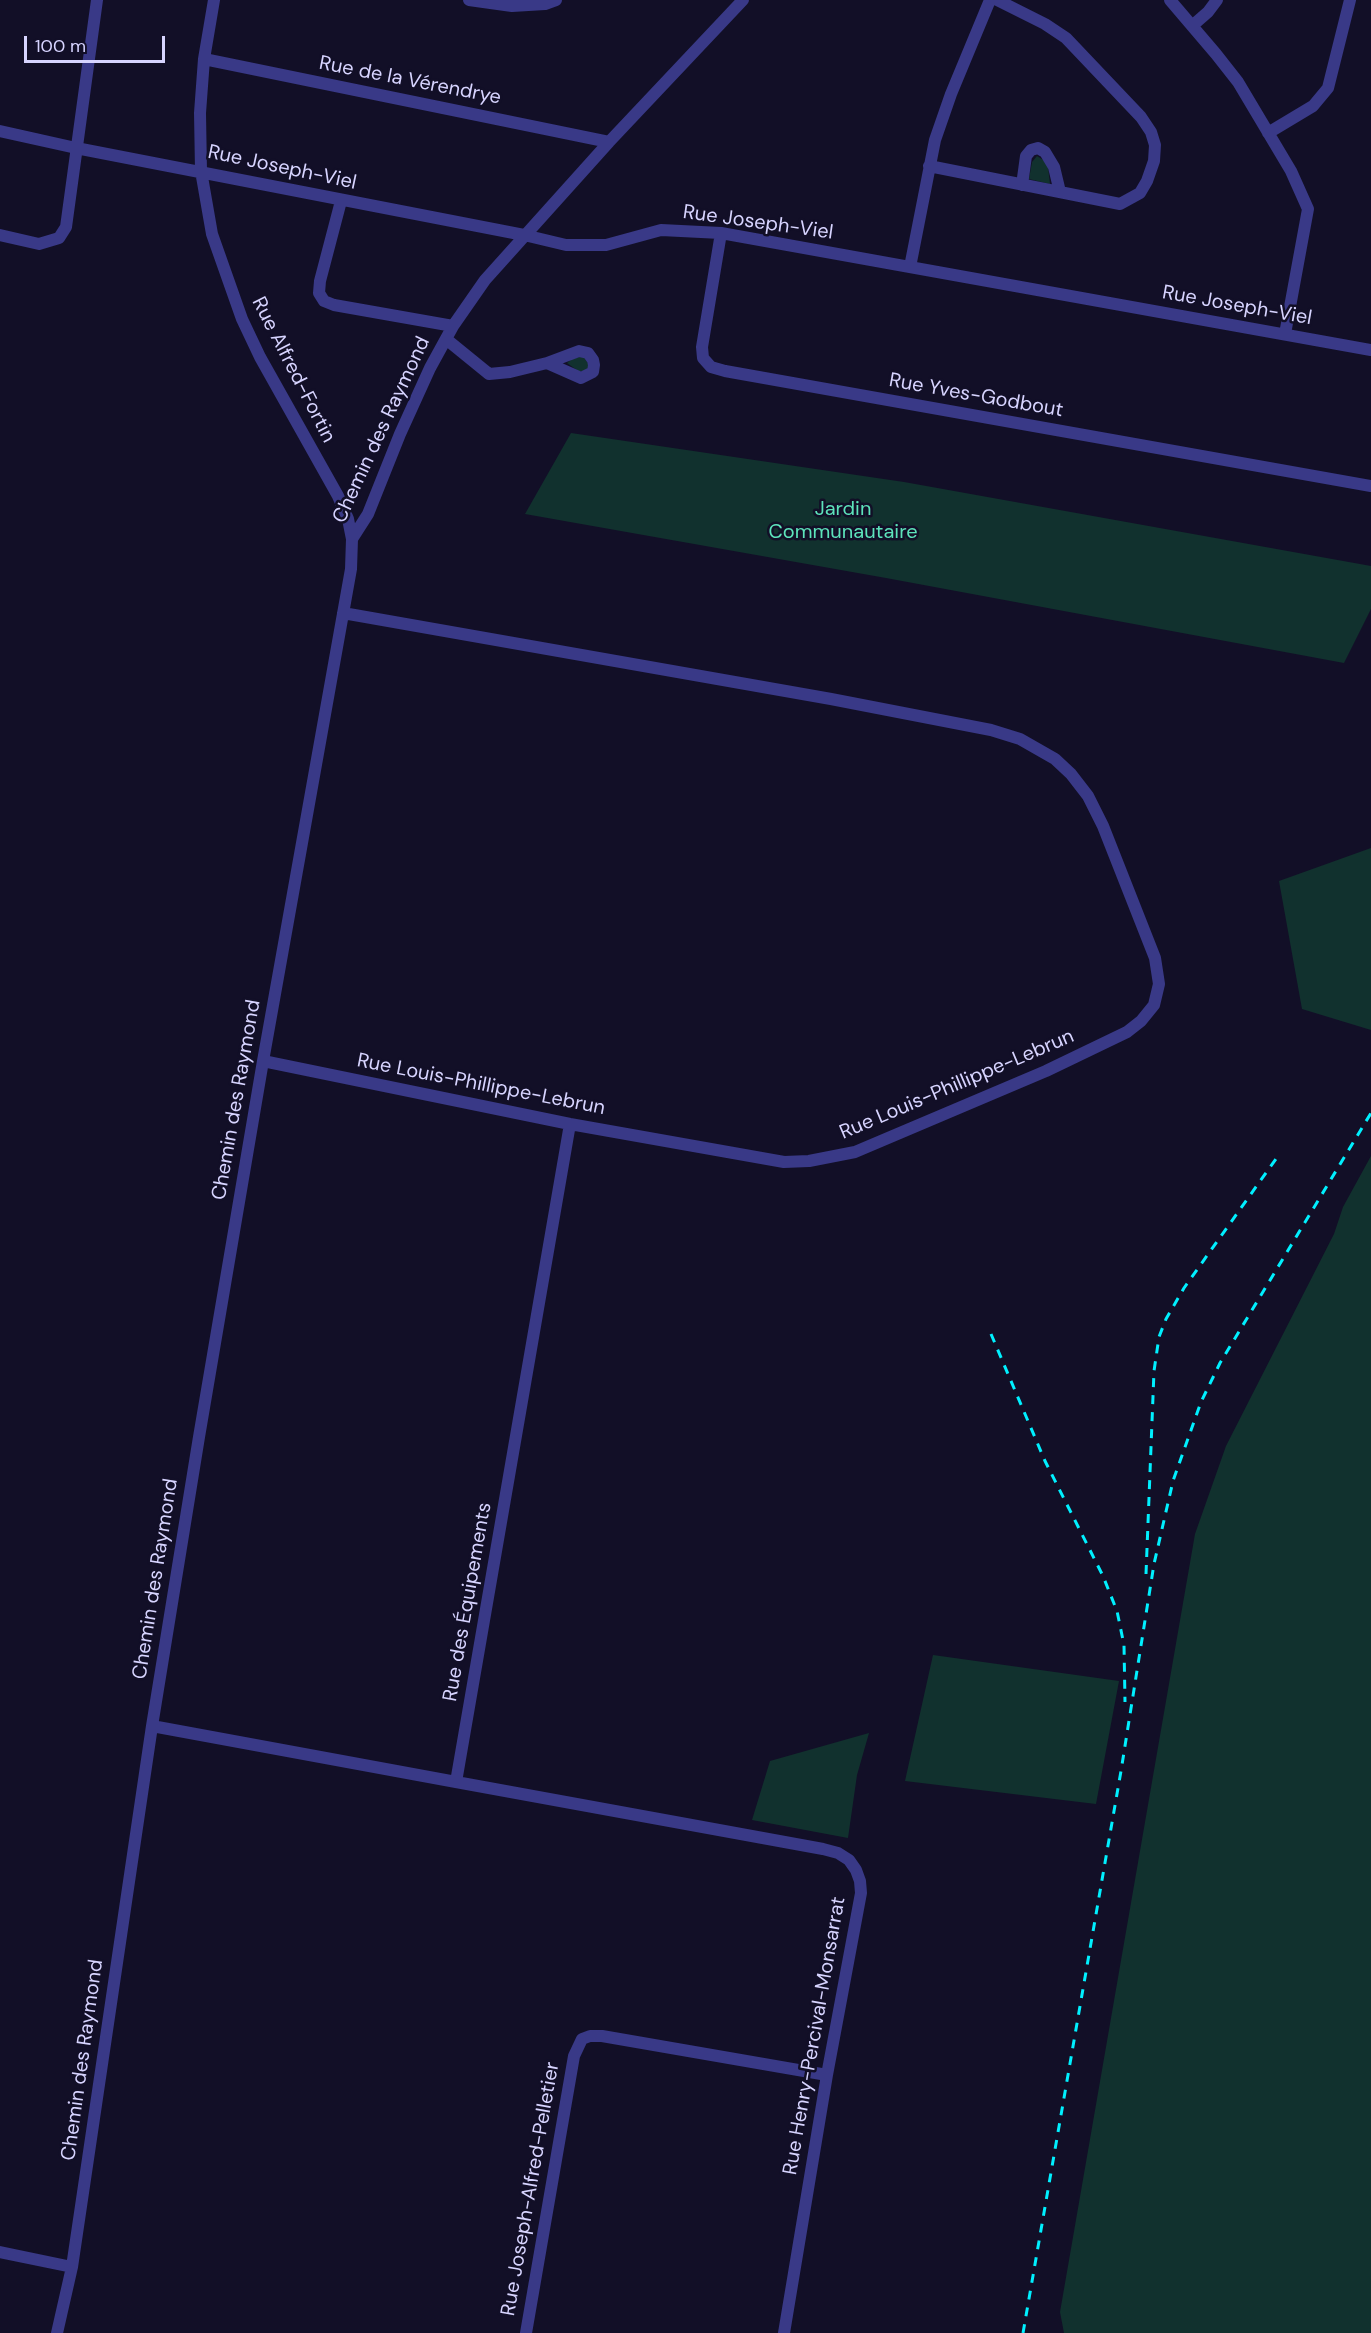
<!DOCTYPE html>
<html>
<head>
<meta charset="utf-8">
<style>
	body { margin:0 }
	#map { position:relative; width:1371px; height:2333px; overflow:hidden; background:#120f27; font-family:"DM Sans",sans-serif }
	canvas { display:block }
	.scale { position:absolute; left:24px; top:36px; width:141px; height:27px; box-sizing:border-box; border:3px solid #d7d4ff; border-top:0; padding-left:8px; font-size:18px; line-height:21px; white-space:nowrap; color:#d7d4ff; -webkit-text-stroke:4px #120f27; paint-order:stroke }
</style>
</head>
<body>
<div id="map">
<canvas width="1371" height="2333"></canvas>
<div class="scale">100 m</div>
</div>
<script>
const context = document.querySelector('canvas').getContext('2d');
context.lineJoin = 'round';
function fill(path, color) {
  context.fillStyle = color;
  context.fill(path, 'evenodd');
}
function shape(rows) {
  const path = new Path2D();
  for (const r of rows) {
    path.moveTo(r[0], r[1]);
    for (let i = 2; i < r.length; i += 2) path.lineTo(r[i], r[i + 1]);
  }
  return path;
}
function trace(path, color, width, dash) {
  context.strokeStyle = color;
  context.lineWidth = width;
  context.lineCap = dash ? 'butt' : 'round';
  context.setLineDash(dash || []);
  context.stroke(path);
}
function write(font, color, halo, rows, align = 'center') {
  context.font = font + ' "DM Sans",sans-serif';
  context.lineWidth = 5;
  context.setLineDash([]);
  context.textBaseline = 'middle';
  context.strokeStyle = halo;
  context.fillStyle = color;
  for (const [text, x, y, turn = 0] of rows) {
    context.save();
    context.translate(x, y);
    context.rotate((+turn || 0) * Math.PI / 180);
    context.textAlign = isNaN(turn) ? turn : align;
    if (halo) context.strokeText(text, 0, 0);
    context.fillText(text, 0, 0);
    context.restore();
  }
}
fill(shape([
	[1037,156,1045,161,1048,167,1050,184,1029,179,1032,162],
	[583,356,590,366,586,371,578,371,567,363,572,359],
	[571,433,904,482,1371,566,1371,609,1344,663,886,578,525,514],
	[1371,848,1371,1030,1302,1009,1279,881],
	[1371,1156,1371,2333,1064,2333,1060,2312,1195,1534,1226,1446,1334,1234,1343,1207],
	[933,1655,1119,1681,1096,1804,905,1781],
	[869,1733,857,1775,848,1838,752,1820,770,1761]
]), '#11312e');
trace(shape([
	[214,0,204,59,200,113,201,171,212,234,242,319,260,357,338,496,348,519,352,539],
	[469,0,512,6,545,4,556,0],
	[1170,0,1216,54,1238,82,1291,171,1308,209,1285,334],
	[1192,26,1208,12,1217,0],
	[204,59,609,142],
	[0,131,76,148,524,235,566,245,606,245,661,230,721,233,1371,350],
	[1268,133,1313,106,1328,88,1350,0],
	[929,166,1120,204,1140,193,1147,181,1154,161,1155,145,1151,132,1141,117,1066,38,1045,24,997,0],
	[1022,185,1026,156,1031,150,1038,148,1045,152,1054,167,1060,192],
	[341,201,320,281,319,293,324,301,334,305,453,326],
	[721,233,702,347,703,358,711,367,725,371,1371,486],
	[0,235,39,244,59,238,66,227,97,0],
	[910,267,935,140,951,94,990,0],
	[446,339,489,374,510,372,547,363,579,351,588,353,593,360,594,365,593,372,581,378,547,363],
	[263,1061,570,1124,784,1162,809,1161,855,1152,1046,1071,1127,1032,1141,1021,1154,1005,1159,984,1155,958,1103,826,1088,796,1071,774,1055,759,1020,739,991,730,831,699,343,613],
	[152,1726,456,1782,570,1124],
	[456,1782,823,1849,838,1853,849,1860,856,1870,860,1881,861,1893,827,2075,784,2333],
	[0,2252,72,2267],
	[57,2333,72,2267,152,1726,199,1437,263,1061,351,569,352,539,368,514,400,434,430,368,453,326,485,280,609,142,743,0],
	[526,2333,574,2056,582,2039,590,2036,602,2036,827,2075]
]), '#393987', 12);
trace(shape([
	[991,1334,1045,1461,1103,1576,1117,1611,1124,1645,1125,1702],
	[1146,1574,1154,1371,1159,1337,1166,1319,1184,1288,1278,1156],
	[1023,2333,1121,1771,1154,1564,1173,1481,1201,1402,1220,1363,1371,1113]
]), '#00f0ff', 3, [9, 8]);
write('20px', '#d7d4ff', '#120f27', [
	["Rue de la Vérendrye",410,81,11],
	["Rue Joseph-Viel",282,168,12],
	["Rue Joseph-Viel",758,223,8],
	["Rue Joseph-Viel",1237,306,10],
	["Rue Alfred-Fortin",293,370,63],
	["Rue Yves-Godbout",976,396,10],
	["Chemin des Raymond",382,430,-65],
	["Rue Louis-Phillippe-Lebrun",481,1085,11],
	["Rue Louis-Phillippe-Lebrun",957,1085,-23],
	["Chemin des Raymond",237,1100,-80],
	["Chemin des Raymond",156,1579,-81],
	["Rue des Équipements",468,1602,-80],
	["Rue Henry-Percival-Monsarrat",815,2036,-80],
	["Chemin des Raymond",83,2060,-82],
	["Rue Joseph-Alfred-Pelletier",531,2189,-80]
]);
write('20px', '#5de3bb', '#120f27', [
	["Jardin",843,510],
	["Communautaire",843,533]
]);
</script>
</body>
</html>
